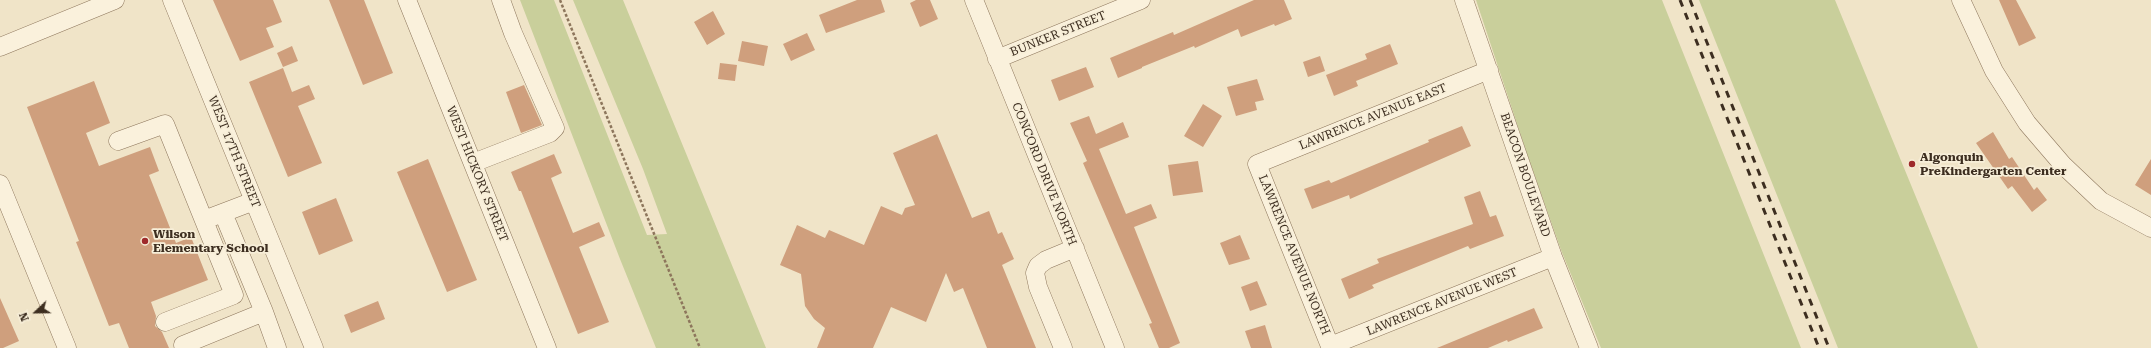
<!DOCTYPE html>
<html>
<head>
<meta charset="utf-8">
<style>
	body { margin:0 }
	#map { position:relative; width:2151px; height:348px; overflow:hidden; background:#f0e4c8; font-family:"Roboto Serif",serif }
	canvas { display:block }
	.north { position:absolute; left:16px; top:292px; width:40px; height:40px; -webkit-text-stroke:3px #f7eed8; paint-order:stroke; rotate:248deg; font-size:11px; font-weight:700; line-height:16px; text-align:center; color:#3d2e20 }
	.north::after { content:''; display:block; margin:auto; width:14px; height:18px; background:#3d2e20; clip-path:polygon(50% 0,100% 100%,50% 72%,0 100%) }
</style>
</head>
<body>
<div id="map">
<canvas width="2151" height="348"></canvas>
<div class="north">N</div>
</div>
<script>
const context = document.querySelector('canvas').getContext('2d');
context.lineJoin = 'round';
function fill(path, color) {
  context.fillStyle = color;
  context.fill(path, 'evenodd');
}
function shape(rows) {
  const path = new Path2D();
  for (const r of rows) {
    path.moveTo(r[0], r[1]);
    for (let i = 2; i < r.length; i += 2) path.lineTo(r[i], r[i + 1]);
  }
  return path;
}
function trace(path, color, width, dash) {
  context.strokeStyle = color;
  context.lineWidth = width;
  context.lineCap = dash ? 'butt' : 'round';
  context.setLineDash(dash || []);
  context.stroke(path);
}
function write(font, color, halo, rows, align = 'center') {
  context.font = font + ' "Roboto Serif",serif';
  context.lineWidth = 3.5;
  context.setLineDash([]);
  context.textBaseline = 'middle';
  context.strokeStyle = halo;
  context.fillStyle = color;
  for (const [text, x, y, turn = 0] of rows) {
    context.save();
    context.translate(x, y);
    context.rotate((+turn || 0) * Math.PI / 180);
    context.textAlign = isNaN(turn) ? turn : align;
    if (halo) context.strokeText(text, 0, 0);
    context.fillText(text, 0, 0);
    context.restore();
  }
}
fill(shape([
	[520,0,554,0,647,235,667,234,643,169,573,0,623,0,766,348,656,348,620,259],
	[1476,0,1662,0,1801,348,1601,348,1561,250,1527,154],
	[1699,0,1835,0,1978,348,1838,348]
]), '#c9cf9b');
fill(shape([
	[213,0,273,0,282,22,266,28,274,47,240,61],
	[329,0,364,0,393,73,363,85],
	[857,0,881,0,885,12,826,33,819,15],
	[916,0,930,0,938,19,920,27,910,3],
	[1254,0,1284,0,1292,19,1275,26,1274,24,1241,37,1238,29,1195,48,1194,46,1142,67,1142,68,1118,78,1110,58,1173,32,1174,35],
	[1999,0,2016,0,2036,38,2019,46],
	[713,11,725,34,707,45,694,22],
	[807,33,815,50,791,61,783,44],
	[742,41,768,46,764,66,738,61],
	[1390,44,1398,64,1356,81,1358,86,1334,96,1326,75,1367,59,1365,54],
	[292,46,298,61,283,67,277,53],
	[1320,56,1325,71,1308,77,1303,62],
	[720,63,737,65,735,81,718,79],
	[1086,67,1094,87,1059,101,1051,80],
	[283,68,292,92,309,85,315,99,298,106,322,163,288,177,249,82],
	[1257,79,1264,100,1255,102,1257,110,1236,116,1227,87],
	[94,81,110,123,86,133,99,166,150,147,159,171,149,175,176,243,191,237,208,280,151,302,156,316,155,326,162,332,169,348,129,348,119,323,109,326,76,242,79,241,27,107],
	[524,85,542,125,521,133,506,92],
	[1203,104,1222,116,1203,147,1184,136],
	[1089,116,1096,134,1123,122,1129,137,1099,149,1126,214,1151,204,1157,218,1134,227,1180,343,1169,348,1159,348,1149,324,1152,323,1083,163,1087,161,1070,123],
	[1462,126,1471,146,1350,199,1349,195,1312,209,1304,189,1329,180,1331,183,1429,142,1428,140],
	[1993,132,2009,159,2012,157,2034,190,2037,187,2047,200,2032,212,2012,186,2008,189,1976,143],
	[937,134,972,218,989,211,998,234,1002,232,1014,259,1002,265,1036,348,987,348,963,288,954,292,946,273,926,322,891,307,873,348,817,348,825,328,814,319,805,306,801,274,780,265,797,225,825,238,829,230,864,245,881,206,902,215,905,208,915,205,893,153],
	[554,154,562,173,551,178,573,233,599,222,605,236,579,247,609,322,578,334,521,191,519,191,511,172],
	[428,159,477,280,447,292,397,172],
	[2151,159,2151,195,2135,185],
	[1198,161,1203,192,1173,196,1168,165],
	[1480,191,1490,217,1496,215,1504,236,1470,249,1468,246,1372,285,1374,288,1349,299,1341,279,1379,263,1377,259,1473,224,1464,197],
	[336,198,353,241,319,255,302,212],
	[1240,235,1250,259,1229,265,1220,243],
	[1257,281,1267,305,1250,311,1241,287],
	[0,298,19,341,3,348,0,348],
	[378,301,385,319,351,333,344,315],
	[1534,308,1543,328,1508,342,1507,340,1488,348,1437,348],
	[1265,325,1272,348,1251,348,1245,331]
]), '#cf9f7d');
const minor = shape([
	[172,0,314,348],
	[407,0,547,348],
	[974,0,1115,348],
	[1464,0,1553,257,1589,348],
	[1961,0,1994,71,2027,123,2063,165,2101,201,2151,228],
	[0,47,115,0],
	[997,59,1141,0],
	[1489,70,1257,164,1330,346,1553,257],
	[118,141,165,124,234,295,165,322],
	[473,163,550,133,555,128,513,33,501,0],
	[0,184,67,348],
	[223,213,264,312],
	[212,217,254,201],
	[185,348,183,345,264,312,277,348],
	[1063,348,1038,287,1035,273,1038,266,1046,260,1075,248]
]);
trace(minor, '#8d765c', 19);
trace(shape([
	[560,0,700,348]
]), '#8d765c', 2.5, [3, 2]);
trace(minor, '#faf1dc', 18);
trace(shape([
	[1680,0,1819,348],
	[1690,0,1829,348]
]), '#3d2e20', 3, [7, 7]);
for (const [x, y, r, color] of [
	[1912,164,4,"#9e2a2b"],
	[145,241,4,"#9e2a2b"]
]) {
  const dot = new Path2D();
  dot.arc(x, y, r, 0, 2 * Math.PI);
  context.fillStyle = color;
  context.fill(dot);
  trace(dot, '#f7eed8', 1.5);
}
write('12px', '#3d2e20', '#f7eed8', [
	["BUNKER STREET",1058,34,-22],
	["LAWRENCE AVENUE EAST",1373,117,-22],
	["WEST 17TH STREET",234,152,68],
	["WEST HICKORY STREET",477,174,68],
	["CONCORD DRIVE NORTH",1044,174,68],
	["BEACON BOULEVARD",1525,175,71],
	["LAWRENCE AVENUE NORTH",1294,255,68],
	["LAWRENCE AVENUE WEST",1442,302,-22]
]);
write('bold 12px', '#3d2e20', '#f7eed8', [
	["Algonquin",1920,157],
	["PreKindergarten Center",1920,171],
	["Wilson",153,234],
	["Elementary School",153,248]
], 'left');
</script>
</body>
</html>
